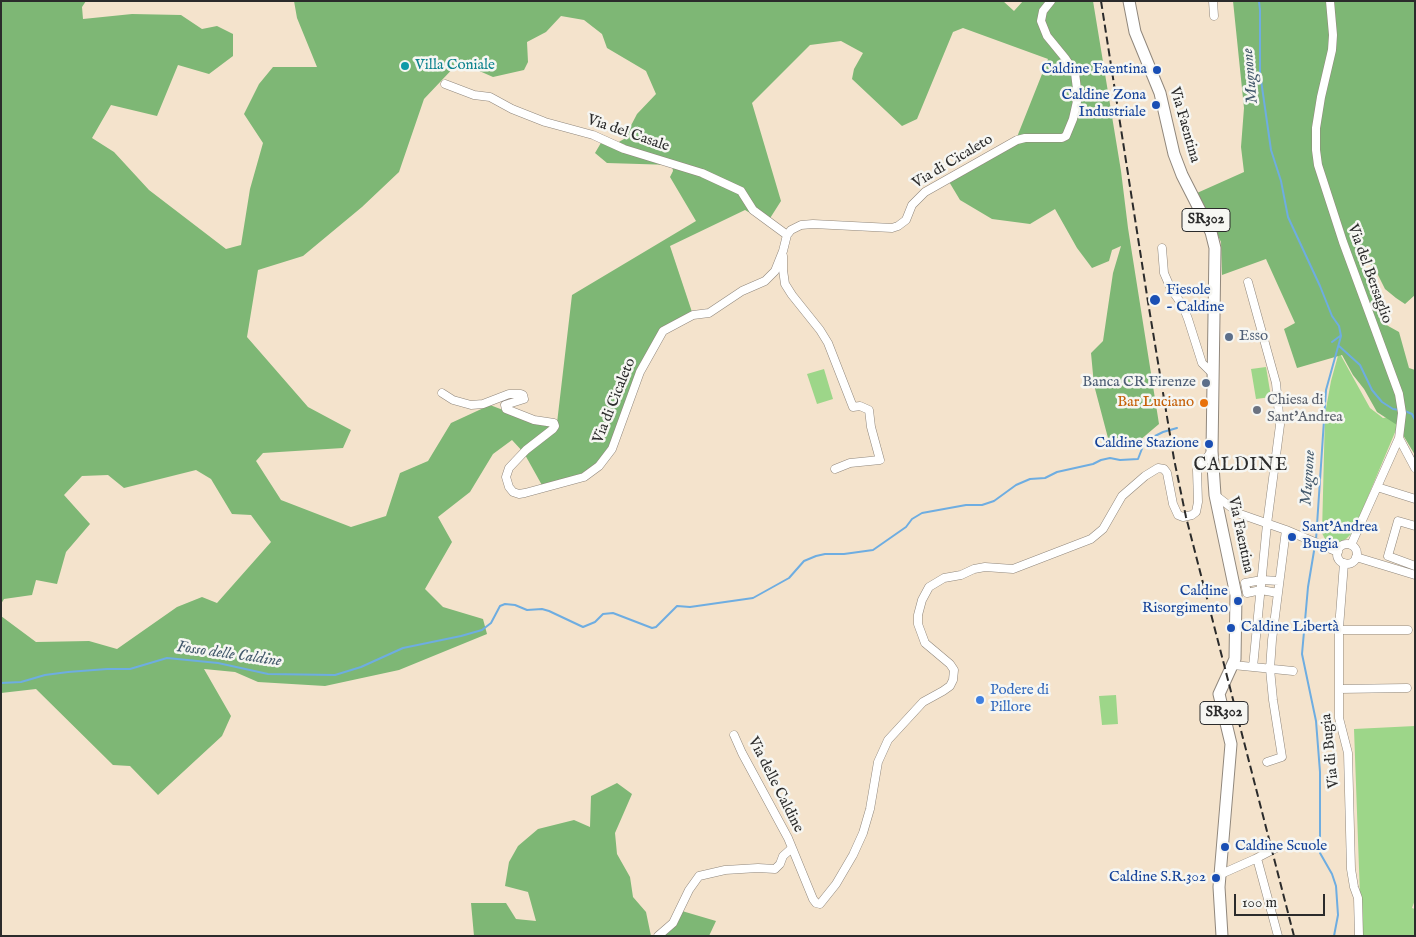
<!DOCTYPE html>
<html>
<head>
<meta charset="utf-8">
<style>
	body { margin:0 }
	#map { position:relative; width:1416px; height:937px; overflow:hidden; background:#f4e3cc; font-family:"IM FELL English",serif }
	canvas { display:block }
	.frame { position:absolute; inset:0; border:2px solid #2b2b2b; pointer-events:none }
	.scale { position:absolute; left:1234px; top:894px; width:91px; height:22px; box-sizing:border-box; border:2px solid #2b2b2b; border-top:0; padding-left:6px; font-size:15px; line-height:18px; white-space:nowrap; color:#2b2b2b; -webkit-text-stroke:4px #f6f6f2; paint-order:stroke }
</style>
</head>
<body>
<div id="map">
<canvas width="1416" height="937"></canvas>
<div class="frame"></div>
<div class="scale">100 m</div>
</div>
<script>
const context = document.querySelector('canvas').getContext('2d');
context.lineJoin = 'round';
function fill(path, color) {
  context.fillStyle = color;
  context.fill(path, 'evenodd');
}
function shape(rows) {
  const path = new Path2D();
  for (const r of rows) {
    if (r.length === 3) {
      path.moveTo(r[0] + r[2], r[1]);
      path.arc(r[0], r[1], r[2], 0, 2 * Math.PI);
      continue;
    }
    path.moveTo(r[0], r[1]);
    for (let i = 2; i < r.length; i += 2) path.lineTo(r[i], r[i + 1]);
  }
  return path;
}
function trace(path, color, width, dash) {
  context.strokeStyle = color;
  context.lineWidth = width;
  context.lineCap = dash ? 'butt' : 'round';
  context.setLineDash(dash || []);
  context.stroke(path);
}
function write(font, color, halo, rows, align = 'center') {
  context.font = font + ' "IM FELL English",serif';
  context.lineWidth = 5;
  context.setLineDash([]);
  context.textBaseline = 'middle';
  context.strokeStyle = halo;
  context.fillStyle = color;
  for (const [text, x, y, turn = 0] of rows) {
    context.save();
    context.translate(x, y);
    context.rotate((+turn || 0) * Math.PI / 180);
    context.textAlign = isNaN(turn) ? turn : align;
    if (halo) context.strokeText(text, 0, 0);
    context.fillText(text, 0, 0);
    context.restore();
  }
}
fill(shape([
	[1339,352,1370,408,1383,418,1398,416,1396,430,1353,532,1346,539,1336,544,1326,541,1322,533,1325,414,1331,381],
	[1266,367,1271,397,1256,399,1251,369],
	[824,369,833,399,817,404,807,374],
	[1116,695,1118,724,1102,725,1099,696],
	[1415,726,1415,900,1412,908,1415,909,1415,936,1356,936,1360,896,1354,729]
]), '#9dd689');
fill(shape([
	[1,1,86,1,82,7,83,19,132,14,181,15,202,29,217,26,233,34,233,56,209,74,178,65,157,116,111,105,92,138,114,152,149,190,226,249,241,245,250,189,263,143,244,114,259,84,273,67,317,67,297,18,294,1,1003,1,1014,11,1023,1,1093,1,1121,171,1128,228,1159,424,1133,446,1108,438,1094,385,1091,353,1103,341,1113,273,1121,246,1112,250,1109,261,1092,268,1077,248,1055,209,1030,224,992,219,960,200,948,180,1015,142,1048,59,963,28,953,32,917,119,902,126,852,79,854,69,863,53,841,41,810,45,752,103,781,201,767,223,745,210,670,246,693,315,663,331,640,372,612,449,584,477,543,487,524,453,512,440,493,454,470,492,438,517,452,542,425,589,443,607,483,619,487,634,399,670,325,686,258,682,235,672,204,669,231,716,222,736,158,795,130,766,113,765,36,689,1,693,1,616,36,642,89,641,117,649,177,607,202,597,217,603,271,542,251,515,232,514,211,479,196,470,124,488,108,475,82,476,64,495,90,524,66,552,57,584,36,580,32,595,4,599,1,604],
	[561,16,584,20,602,34,607,48,646,71,656,94,637,114,624,139,617,143,602,141,595,153,607,163,672,165,673,171,670,177,696,221,572,295,557,423,542,425,490,405,451,423,428,461,400,473,386,516,351,527,281,500,256,461,263,453,343,448,351,430,308,407,247,337,258,270,303,256,362,207,399,172,424,99,459,62,493,77,524,70,528,62,527,42,546,32],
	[1233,1,1415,1,1415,295,1405,304,1396,298,1385,289,1377,273,1364,256,1360,256,1374,289,1381,322,1399,332,1409,368,1415,370,1415,455,1397,425,1377,412,1364,389,1353,375,1342,355,1297,368,1284,329,1295,323,1266,259,1222,275,1221,242,1197,193,1244,172,1241,147,1244,108],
	[617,783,632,794,615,833,617,854,630,877,633,897,646,912,651,936,474,936,471,903,506,903,516,919,536,921,528,892,505,886,509,862,518,846,538,829,574,820,590,827,591,796],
	[682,911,716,921,709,936,662,936]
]), '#7eb775');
trace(shape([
	[1259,1,1260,10,1260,73,1271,150,1281,181,1288,217,1320,286,1332,316,1339,326,1341,336,1326,390,1316,540],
	[1332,342,1340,336],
	[1339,346,1360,365,1372,390,1382,402,1393,409,1400,410],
	[1405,411,1412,414,1415,420],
	[1315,545,1308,587,1302,654,1316,721,1320,772,1320,853,1332,874,1336,886,1338,915,1334,936],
	[1,683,21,682,45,675,68,672,107,669,130,669,167,658,218,663,268,674,335,675,361,667,403,648,461,636,482,630,491,623,500,606,505,604,515,605,527,610,542,609,549,611,583,627,595,622,603,614,613,613,652,628,656,627,677,606,690,607,753,598,789,578,804,561,816,556,825,554,844,554,873,550,906,527,912,519,922,513,966,505,982,505,994,501,1016,485,1030,479,1045,478,1057,472,1093,464,1101,460,1110,458,1120,460,1138,459,1143,446,1149,439,1163,432,1177,428]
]), '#6eade1', 2);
const street = shape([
	[1213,1,1214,16],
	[1330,1,1333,35,1332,50,1321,97,1316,128,1316,150,1318,165,1343,242,1399,394,1402,413,1399,438,1351,545],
	[445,84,474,95,490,97,512,109,545,122,593,135,624,149,702,173,741,191,753,210,787,235],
	[1162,248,1164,273,1171,289,1183,306,1188,319,1202,363,1213,374],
	[783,256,783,270,785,284,792,295,820,330,828,343,853,407,860,406,869,410,871,427,880,460,850,463,835,469],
	[1248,282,1276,383,1280,425,1267,524,1253,667],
	[442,393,453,400,471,405,483,404,509,394,521,394,523,395,524,399,505,405,506,409,534,420,554,423,555,426,553,429,526,450,509,468,506,477,509,487,513,492,519,494,525,493,584,477,599,466,612,449,640,372,663,331,693,315,709,313,742,291,765,281,775,271,783,251,787,235,791,230,801,225,813,224,892,228,898,226,906,220,912,205,925,192,1017,140,1025,138,1062,138,1066,136,1073,119,1078,97,1075,73,1065,58,1047,36,1041,21,1043,11,1051,1],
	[1399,438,1415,468],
	[1377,487,1415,499],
	[1215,495,1240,514,1286,530,1338,552],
	[1415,526,1398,521,1388,556,1415,566],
	[1347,554,10],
	[1356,557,1415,575],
	[1344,563,1339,628,1339,718,1348,753,1351,869,1354,887,1358,898,1359,936],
	[1278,593,1261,590,1247,593,1245,583,1262,580,1279,581],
	[1339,630,1408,630],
	[1233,665,1293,671],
	[1339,689,1407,688],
	[734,735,742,753,788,838,813,899,816,903,820,904,836,884,853,855,863,833,870,809,878,762,888,740,923,702,943,691,950,686,953,680,954,670,950,664,925,643,918,624,918,615,922,600,929,587,944,578,961,575,974,569,985,567,1013,569,1091,539,1103,529,1122,496,1145,476,1158,468,1164,469,1167,473,1173,504,1178,515,1183,517,1192,515,1196,512,1198,502,1197,470,1212,451],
	[1267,762,1282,757,1273,700,1270,669,1272,640,1286,530],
	[1255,859,1280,846],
	[1219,875,1255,859,1258,862,1278,936],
	[658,936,673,923,689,890,699,876,725,870,758,868,775,869,780,864,783,856,792,848]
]);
const primary = shape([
	[1129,1,1135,32,1160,93,1174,154,1182,175,1211,232,1215,248,1212,451,1215,495,1236,595,1235,659,1219,694,1231,744,1219,887,1222,936]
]);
trace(street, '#90877c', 9);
trace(primary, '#90877c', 13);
trace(street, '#fff', 8);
trace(primary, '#fff', 11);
trace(shape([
	[1101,1,1148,302,1174,459,1186,517,1294,936]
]), '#2b2b2b', 2, [8, 4]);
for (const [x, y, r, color] of [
	[405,66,5,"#0f9aa8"],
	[1157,70,5,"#1a4fb4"],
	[1156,105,5,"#1a4fb4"],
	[1155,300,6,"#1a4fb4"],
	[1229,337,5,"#5c6f8a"],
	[1206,383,5,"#5c6f8a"],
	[1204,403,5,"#e8710a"],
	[1257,410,5,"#6b7280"],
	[1209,444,5,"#1a4fb4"],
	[1292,537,5,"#1a4fb4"],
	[1238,601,5,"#1a4fb4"],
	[1231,628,5,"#1a4fb4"],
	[980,700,5,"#3f7fe0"],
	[1225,847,5,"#1a4fb4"],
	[1216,878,5,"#1a4fb4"]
]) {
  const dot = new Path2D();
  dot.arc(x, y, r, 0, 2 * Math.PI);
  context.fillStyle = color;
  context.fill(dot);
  trace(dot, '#f6f6f2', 2);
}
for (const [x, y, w] of [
	[1206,220,48],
	[1224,713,48]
]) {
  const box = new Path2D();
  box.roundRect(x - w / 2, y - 11.5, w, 23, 4);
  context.fillStyle = '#f6f6f2';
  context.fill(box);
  trace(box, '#2b2b2b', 1);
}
write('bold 14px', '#2b2b2b', null, [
	["SR302",1206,220],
	["SR302",1224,713]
]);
write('15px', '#0d838f', '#f6f6f2', [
	["Villa Coniale",415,66]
], 'left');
write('15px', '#164399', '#f6f6f2', [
	["Caldine Faentina",1147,70],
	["Caldine Zona",1146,96],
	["Industriale",1146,113],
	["Fiesole",1166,291,"left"],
	["- Caldine",1166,308,"left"],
	["Caldine Stazione",1199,444],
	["Sant'Andrea",1302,528,"left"],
	["Bugia",1302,545,"left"],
	["Caldine",1228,592],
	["Risorgimento",1228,609],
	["Caldine Libertà",1241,628,"left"],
	["Caldine Scuole",1235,847,"left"],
	["Caldine S.R.302",1206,878]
], 'right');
write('15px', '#2b2b2b', '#f6f6f2', [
	["Via Faentina",1184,125,74],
	["Via del Casale",628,134,19],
	["Via di Cicaleto",953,162,-31],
	["Via del Bersaglio",1369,274,70],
	["Via di Cicaleto",615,401,-68],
	["Via Faentina",1240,535,78],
	["Via di Bugia",1331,751,-96],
	["Via delle Caldine",775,785,63]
]);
write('15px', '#4e5e75', '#f6f6f2', [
	["Esso",1239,337],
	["Banca CR Firenze",1196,383,"right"]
], 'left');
write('15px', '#5b616d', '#f6f6f2', [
	["Chiesa di",1267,401],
	["Sant'Andrea",1267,418]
], 'left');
write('15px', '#c56008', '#f6f6f2', [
	["Bar Luciano",1194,403]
], 'right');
write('15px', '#366cbe', '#f6f6f2', [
	["Podere di",990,691],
	["Pillore",990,708]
], 'left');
write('italic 16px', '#42586b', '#f6f6f2', [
	["Mugnone",1251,76,-95],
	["Mugnone",1309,478,-86],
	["Fosso delle Caldine",229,655,8]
]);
context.letterSpacing = '1px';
write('18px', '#2b2b2b', '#f6f6f2', [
	["CALDINE",1241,466]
]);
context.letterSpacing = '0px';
</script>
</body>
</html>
